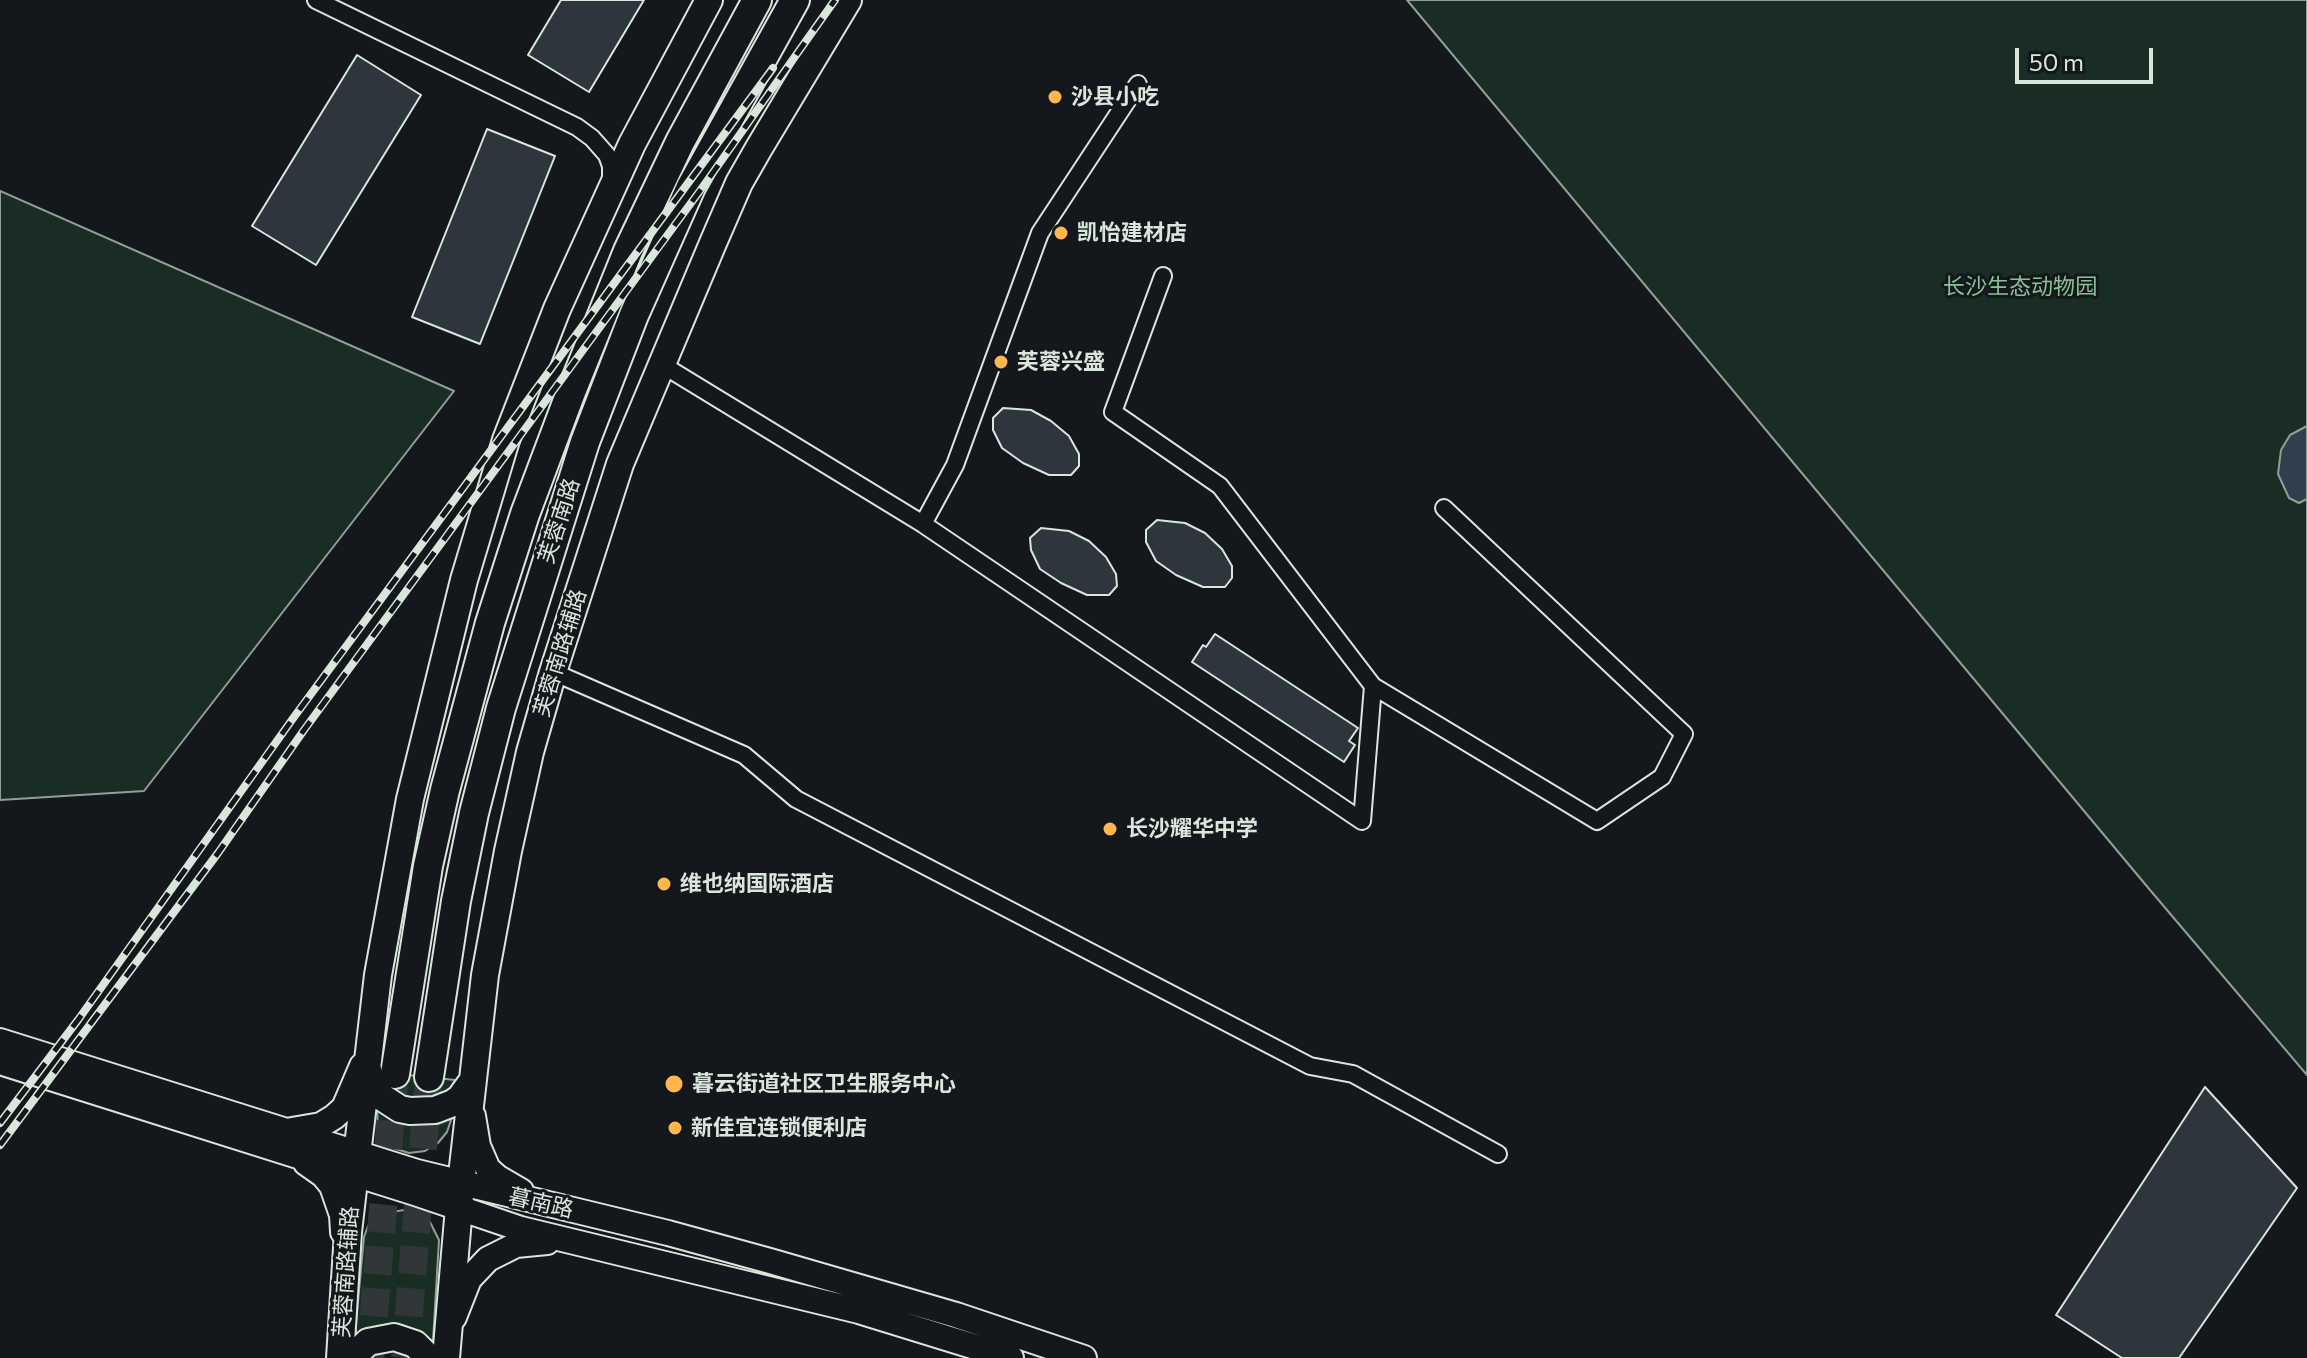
<!DOCTYPE html>
<html>
<head>
<meta charset="utf-8">
<style>
	body { margin:0 }
	#map { position:relative; width:2307px; height:1358px; overflow:hidden; background:#14181c; font-family:Commissioner,sans-serif }
	canvas { display:block }
	.scale { position:absolute; left:2015px; top:48px; width:138px; height:36px; box-sizing:border-box; border:4px solid #d8e6dc; border-top:0; padding-left:10px; font-size:24px; line-height:28px; white-space:nowrap; color:#d8e6dc; -webkit-text-stroke:6px #14181c; paint-order:stroke }
</style>
</head>
<body>
<div id="map">
<canvas width="2307" height="1358"></canvas>
<div class="scale">50 m</div>
</div>
<script>
const context = document.querySelector('canvas').getContext('2d');
context.lineJoin = 'round';
function fill(path, color) {
  context.fillStyle = color;
  context.fill(path, 'evenodd');
}
function shape(rows) {
  const path = new Path2D();
  for (const r of rows) {
    path.moveTo(r[0], r[1]);
    for (let i = 2; i < r.length; i += 2) path.lineTo(r[i], r[i + 1]);
  }
  return path;
}
function trace(path, color, width, dash) {
  context.strokeStyle = color;
  context.lineWidth = width;
  context.lineCap = dash ? 'butt' : 'round';
  context.setLineDash(dash || []);
  context.stroke(path);
}
function write(font, color, halo, rows, align = 'center') {
  context.font = font + ' Commissioner,"Noto Sans SC",sans-serif';
  context.lineWidth = 6;
  context.setLineDash([]);
  context.textBaseline = 'middle';
  context.strokeStyle = halo;
  context.fillStyle = color;
  for (const [text, x, y, turn = 0] of rows) {
    context.save();
    context.translate(x, y);
    context.rotate((+turn || 0) * Math.PI / 180);
    context.textAlign = isNaN(turn) ? turn : align;
    if (halo) context.strokeText(text, 0, 0);
    context.fillText(text, 0, 0);
    context.restore();
  }
}
const green = shape([
	[1407,0,2307,0,2307,1075,2150,890,1407,0],
	[0,191,454,391,144,791,0,800,0,191],
	[380,1072,455,1080,446,1097,413,1102,388,1091,380,1072],
	[377,1104,452,1115,451,1120,447,1132,438,1143,425,1151,409,1153,393,1148,378,1131,377,1104],
	[404,1210,418,1214,430,1222,439,1240,433,1341,402,1325,378,1326,355,1334,364,1237,368,1226,375,1219,386,1213,404,1210]
]);
fill(green, '#1a2d24');
trace(green, '#939e99', 2);
const water = shape([
	[2307,426,2307,499,2299,503,2289,498,2278,474,2281,450,2290,435,2307,426]
]);
fill(water, '#2f3f4d');
trace(water, '#939e99', 2);
const building = shape([
	[561,0,644,0,589,92,528,55,561,0],
	[357,55,421,95,316,265,252,226,357,55],
	[487,129,555,156,480,344,412,317,487,129],
	[1003,408,1031,410,1051,421,1069,436,1079,454,1079,466,1071,475,1049,475,1023,463,1002,448,993,430,993,418,1003,408],
	[1157,520,1185,523,1205,533,1222,549,1232,566,1232,578,1225,587,1203,587,1176,575,1156,561,1146,542,1146,530,1157,520],
	[1041,528,1069,531,1089,541,1106,557,1116,574,1117,586,1109,595,1087,595,1061,583,1040,569,1031,550,1030,538,1041,528],
	[1215,634,1358,728,1349,741,1355,745,1344,762,1192,662,1203,645,1206,647,1215,634],
	[2205,1087,2297,1188,2179,1358,2122,1358,2056,1315,2205,1087]
]);
fill(building, '#2c363c');
trace(building, '#d8e6dc', 2);
trace(shape([
	[370,1358,394,1082],
	[405,1358,429,1077]
]), '#313739', 28, [28, 14]);
const minor = shape([
	[316,0,577,127,592,138,607,155,611,166,611,181],
	[661,364,923,524,1362,821,1373,686,1220,486,1113,412,1163,276],
	[923,524,955,465,1040,233,1138,84],
	[553,672,744,755,796,799,1310,1066,1353,1074,1498,1154],
	[1373,686,1597,821,1662,777,1684,734,1444,508]
]);
const secondary = shape([
	[0,1041,417,1172,668,1233,770,1261,956,1315,1084,1358],
	[0,1062,415,1193,521,1229,859,1311,1011,1358],
	[473,1116,478,1146,488,1169,497,1177,521,1191],
	[292,1130,321,1125,334,1117,344,1108,362,1066],
	[306,1163,323,1175,332,1186,342,1215,343,1232],
	[454,1317,469,1279,488,1259,516,1245,547,1242]
]);
const primary = shape([
	[367,1066,372,1084,383,1098,400,1109,410,1111,435,1110,453,1103,460,1098,473,1080],
	[340,1358,348,1232,378,975,410,799,464,580,506,440,557,309,632,144,709,0],
	[352,1358,368,1342,394,1337,415,1344,429,1358],
	[446,1358,461,1184,485,975,508,851,530,752,553,672,620,464,713,243,739,183,759,148,848,0]
]);
const trunk = shape([
	[395,1074,428,866,445,790,490,623,525,514,571,392,628,251,680,142,757,0],
	[429,1077,456,901,474,813,501,708,585,442,634,315,691,187,795,0]
]);
trace(minor, '#d8e6dc', 20);
trace(secondary, '#d8e6dc', 28);
trace(primary, '#d8e6dc', 30);
trace(trunk, '#d8e6dc', 32);
trace(minor, '#14181c', 16);
trace(secondary, '#14181c', 24);
trace(primary, '#14181c', 26);
trace(trunk, '#14181c', 28);
const rail = shape([
	[0,1123,78,1020,294,717,773,68],
	[0,1145,218,853,304,730,702,188,835,0]
]);
trace(rail, '#d8e6dc', 8);
trace(rail, '#14181c', 5, [15]);
for (const [x, y, r, color] of [
	[1055,97,8,"#ffb74d"],
	[1061,233,8,"#ffb74d"],
	[1001,362,8,"#ffb74d"],
	[1110,829,8,"#ffb74d"],
	[664,884,8,"#ffb74d"],
	[674,1084,10,"#ffb74d"],
	[675,1128,8,"#ffb74d"]
]) {
  const dot = new Path2D();
  dot.arc(x, y, r, 0, 2 * Math.PI);
  context.fillStyle = color;
  context.fill(dot);
  trace(dot, '#14181c', 3);
}
write('bold 22px', '#d8e6dc', '#14181c', [
	["沙县小吃",1071,97],
	["凯怡建材店",1077,233],
	["芙蓉兴盛",1017,362],
	["长沙耀华中学",1126,829],
	["维也纳国际酒店",680,884],
	["暮云街道社区卫生服务中心",692,1084],
	["新佳宜连锁便利店",691,1128]
], 'left');
write('22px', '#8ac095', '#14181c', [
	["长沙生态动物园",2020,287]
]);
write('22px', '#d8e6dc', '#14181c', [
	["芙蓉南路",559,521,-72],
	["芙蓉南路辅路",560,653,-73],
	["暮南路",541,1203,13],
	["芙蓉南路辅路",346,1272,-86]
]);
</script>
</body>
</html>
